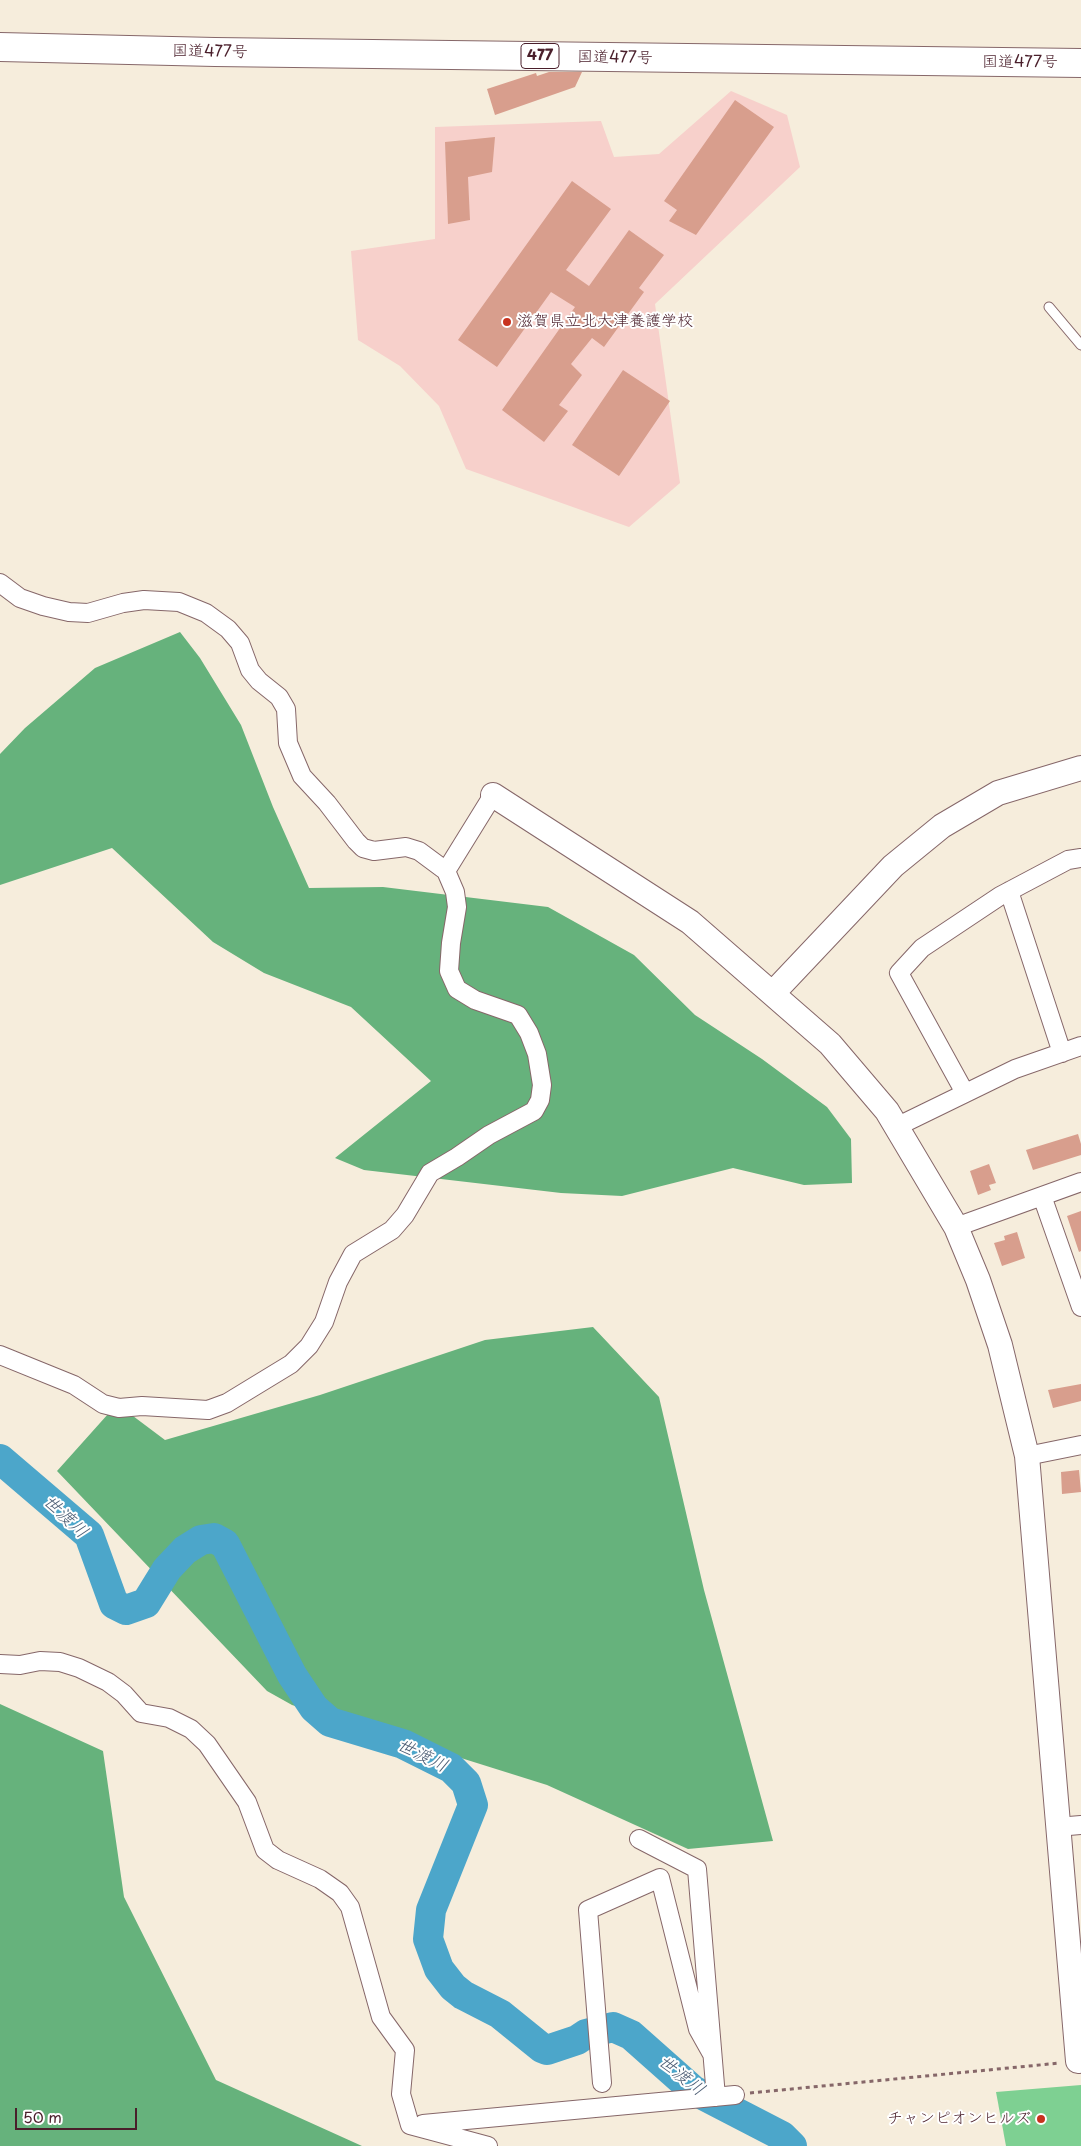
<!DOCTYPE html>
<html>
<head>
<meta charset="utf-8">
<style>
	body { margin:0 }
	#map { position:relative; width:1081px; height:2146px; overflow:hidden; background:#f6eddc; font-family:"Playpen Sans",sans-serif }
	canvas { display:block }
	.scale { position:absolute; left:15px; top:2108px; width:122px; height:22px; box-sizing:border-box; border:2px solid #4a1f2b; border-top:0; padding-left:6px; font-size:15px; line-height:18px; white-space:nowrap; color:#4a1f2b; -webkit-text-stroke:4px #fff; paint-order:stroke }
</style>
</head>
<body>
<div id="map">
<canvas width="1081" height="2146"></canvas>
<div class="scale">50 m</div>
</div>
<script>
const context = document.querySelector('canvas').getContext('2d');
context.lineJoin = 'round';
function fill(path, color) {
  context.fillStyle = color;
  context.fill(path, 'evenodd');
}
function shape(rows) {
  const path = new Path2D();
  for (const r of rows) {
    path.moveTo(r[0], r[1]);
    for (let i = 2; i < r.length; i += 2) path.lineTo(r[i], r[i + 1]);
  }
  return path;
}
function trace(path, color, width, dash) {
  context.strokeStyle = color;
  context.lineWidth = width;
  context.lineCap = dash ? 'butt' : 'round';
  context.setLineDash(dash || []);
  context.stroke(path);
}
function write(font, color, halo, rows, align = 'center') {
  context.font = font + ' "Playpen Sans","Klee One",sans-serif';
  context.lineWidth = 4;
  context.setLineDash([]);
  context.textBaseline = 'middle';
  context.strokeStyle = halo;
  context.fillStyle = color;
  for (const [text, x, y, turn = 0] of rows) {
    context.save();
    context.translate(x, y);
    context.rotate((+turn || 0) * Math.PI / 180);
    context.textAlign = isNaN(turn) ? turn : align;
    if (halo) context.strokeText(text, 0, 0);
    context.fillText(text, 0, 0);
    context.restore();
  }
}
fill(shape([
	[731,91,787,115,800,167,655,304,680,483,629,527,466,469,439,406,400,366,358,340,351,251,435,239,435,127,601,121,614,157,659,154]
]), '#f7d0cb');
fill(shape([
	[1081,2085,1081,2146,1006,2146,996,2092]
]), '#7ed092');
fill(shape([
	[180,632,200,658,241,725,273,807,309,888,383,887,548,907,634,955,695,1015,762,1059,827,1107,851,1139,852,1183,804,1185,733,1168,622,1196,561,1193,364,1170,335,1158,431,1081,351,1007,264,973,213,942,112,848,0,885,0,754,25,728,95,668],
	[593,1327,659,1397,704,1590,773,1841,688,1849,547,1785,292,1705,267,1691,57,1471,117,1404,165,1440,320,1395,485,1340],
	[0,1704,103,1751,124,1897,216,2080,362,2146,0,2146]
]), '#66b27c');
trace(shape([
	[0,1459,89,1535,114,1604,126,1610,146,1603,167,1569,185,1550,201,1540,214,1538,225,1544,292,1675,314,1708,330,1722,403,1744,451,1768,466,1783,473,1805,431,1910,428,1939,439,1969,453,1987,463,1995,500,2014,542,2048,547,2050,577,2040,586,2034,613,2027,631,2035,693,2090,782,2136,792,2146]
]), '#4ca6ca', 30);
fill(shape([
	[549,72,582,72,575,87,495,115,487,89,536,73,537,76],
	[735,100,774,127,696,235,669,221,677,210,664,201],
	[495,137,492,172,468,177,470,220,448,224,445,142],
	[572,181,611,209,566,270,589,286,629,230,664,255,639,288,644,292,604,347,592,338,571,364,582,375,559,405,568,411,544,442,502,410,575,307,551,292,497,367,458,340],
	[623,370,670,401,619,476,572,445],
	[1078,1134,1081,1144,1081,1155,1033,1170,1026,1150],
	[989,1164,996,1183,989,1185,991,1190,978,1195,970,1171],
	[1081,1211,1081,1251,1079,1252,1067,1216],
	[1017,1232,1025,1258,1002,1266,994,1243,1005,1240,1004,1236],
	[1081,1384,1081,1401,1053,1408,1048,1390],
	[1079,1470,1081,1492,1062,1494,1061,1472]
]), '#d89e8d');
const lane = shape([
	[1049,307,1081,345]
]);
const street = shape([
	[0,583,20,598,43,606,69,612,88,613,123,603,144,600,179,602,206,613,228,629,240,643,250,670,259,681,279,697,286,709,288,743,302,776,327,803,356,841,363,848,374,851,406,847,419,851,446,871,455,892,457,907,451,943,449,971,457,989,475,1000,518,1015,529,1033,537,1054,542,1085,540,1100,534,1111,489,1135,457,1157,430,1173,405,1215,392,1230,353,1254,338,1282,324,1322,309,1346,291,1364,227,1403,208,1410,142,1406,119,1408,103,1404,74,1385,0,1355],
	[446,871,493,795],
	[1009,891,1062,1053],
	[965,1093,899,973,922,948,1000,896,1068,860,1081,858],
	[896,1127,1015,1069,1081,1046],
	[1042,1196,1081,1307],
	[956,1227,1081,1182],
	[1027,1456,1081,1445],
	[0,1664,20,1665,40,1661,60,1662,79,1668,108,1682,124,1694,141,1713,169,1718,191,1729,207,1744,247,1802,265,1850,278,1860,320,1879,340,1893,350,1907,381,2017,405,2050,401,2094,410,2125,488,2146],
	[1057,1827,1081,1825],
	[639,1839,697,1869,716,2097],
	[602,2083,588,1910,660,1878,698,2029,712,2054],
	[423,2124,735,2095]
]);
const secondary = shape([
	[493,795,690,922,830,1044,887,1111,956,1227,978,1280,1000,1345,1027,1456,1078,2061],
	[773,993,893,866,942,826,998,793,1081,768]
]);
const highway = shape([
	[0,47,215,52,1081,63]
]);
trace(lane, '#866769', 11);
trace(street, '#866769', 20);
trace(secondary, '#866769', 26);
trace(highway, '#866769', 30);
trace(shape([
	[750,2093,1060,2063]
]), '#866769', 3, [4, 4]);
trace(lane, '#fff', 9);
trace(street, '#fff', 18);
trace(secondary, '#fff', 24);
trace(highway, '#fff', 28);
for (const [x, y, r, color] of [
	[507,322,5,"#c8321e"],
	[1041,2119,5,"#c8321e"]
]) {
  const dot = new Path2D();
  dot.arc(x, y, r, 0, 2 * Math.PI);
  context.fillStyle = color;
  context.fill(dot);
  trace(dot, '#fff', 2);
}
for (const [x, y, w] of [
	[540,56,38]
]) {
  const box = new Path2D();
  box.roundRect(x - w / 2, y - 12.5, w, 25, 4);
  context.fillStyle = '#fff';
  context.fill(box);
  trace(box, '#4a1f2b', 1);
}
write('bold 15px', '#4a1f2b', null, [
	["477",540,56]
]);
write('16px', '#4a1f2b', '#fff', [
	["国道477号",210,52,1],
	["国道477号",615,58,1],
	["国道477号",1020,63]
]);
write('16px', '#4a1f2b', '#fff', [
	["滋賀県立北大津養護学校",517,322],
	["チャンピオンヒルズ",1031,2119,"right"]
], 'left');
write('italic 18px', '#4b5c73', '#fff', [
	["世渡川",65,1517,43],
	["世渡川",422,1756,26],
	["世渡川",681,2076,38]
]);
</script>
</body>
</html>
